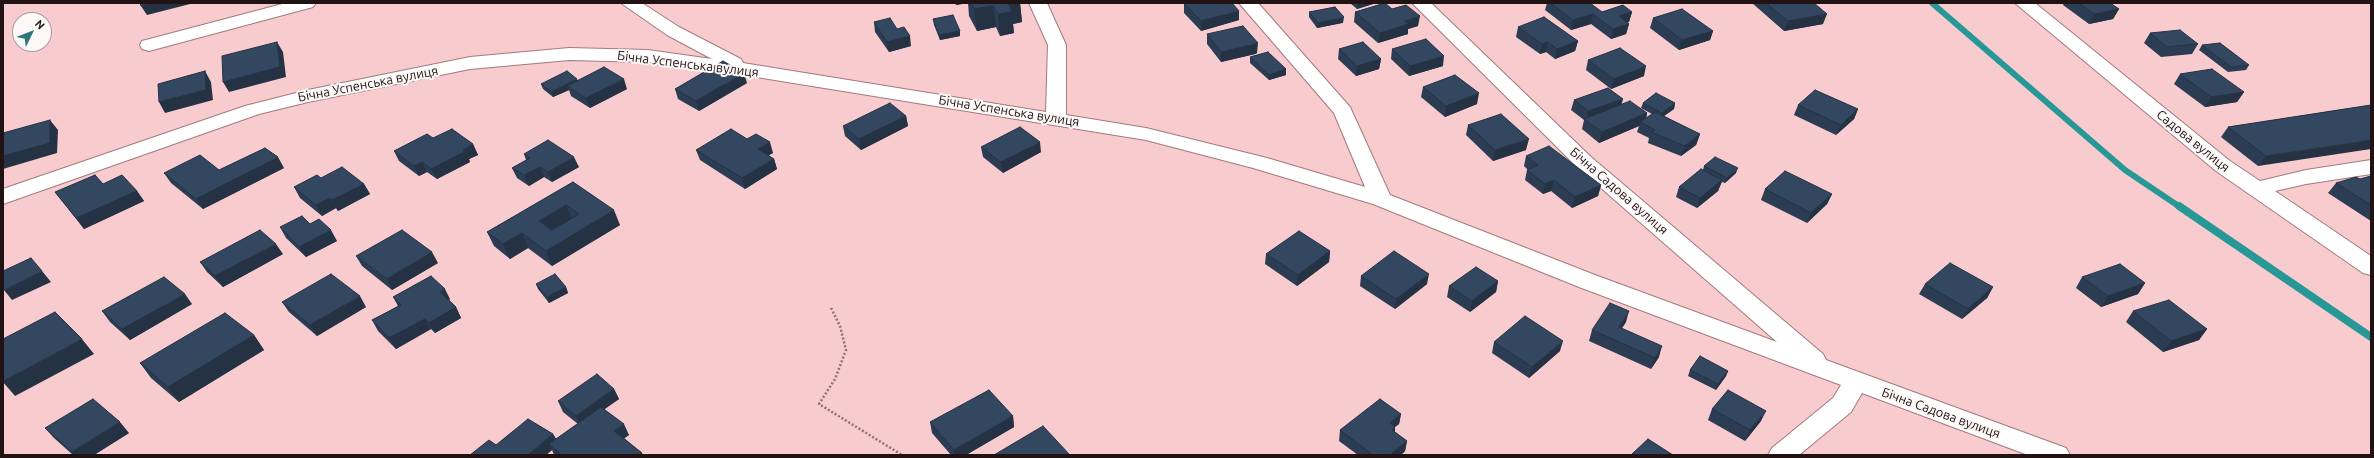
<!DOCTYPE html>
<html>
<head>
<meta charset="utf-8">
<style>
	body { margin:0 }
	#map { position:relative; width:2374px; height:458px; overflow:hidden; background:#f8cbce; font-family:Ubuntu,sans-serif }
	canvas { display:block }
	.frame { position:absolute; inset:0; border:4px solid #211213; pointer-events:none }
	.north { position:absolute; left:12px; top:12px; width:40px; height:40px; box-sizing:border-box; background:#fcf8f8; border:1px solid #a49c9c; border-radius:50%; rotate:47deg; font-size:11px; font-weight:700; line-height:16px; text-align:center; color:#211213 }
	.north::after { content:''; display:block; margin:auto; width:14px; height:18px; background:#2f7877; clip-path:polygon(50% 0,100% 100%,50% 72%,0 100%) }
</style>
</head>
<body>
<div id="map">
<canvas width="2374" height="458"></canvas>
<div class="frame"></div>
<div class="north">N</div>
</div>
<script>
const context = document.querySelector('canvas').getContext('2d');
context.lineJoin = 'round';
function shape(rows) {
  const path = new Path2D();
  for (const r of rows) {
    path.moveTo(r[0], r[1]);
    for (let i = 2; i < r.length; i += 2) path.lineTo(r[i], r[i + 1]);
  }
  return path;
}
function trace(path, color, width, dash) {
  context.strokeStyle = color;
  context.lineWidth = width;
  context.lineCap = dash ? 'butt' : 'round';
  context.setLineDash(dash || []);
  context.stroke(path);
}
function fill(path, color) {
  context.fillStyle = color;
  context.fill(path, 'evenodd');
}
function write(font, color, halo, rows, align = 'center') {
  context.font = font + ' Ubuntu,sans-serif';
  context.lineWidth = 4;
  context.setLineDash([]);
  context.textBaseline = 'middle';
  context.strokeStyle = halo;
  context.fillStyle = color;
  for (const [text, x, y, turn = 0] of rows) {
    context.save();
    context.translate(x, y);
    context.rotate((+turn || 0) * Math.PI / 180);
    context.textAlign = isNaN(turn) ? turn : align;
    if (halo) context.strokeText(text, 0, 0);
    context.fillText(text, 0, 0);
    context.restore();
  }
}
trace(shape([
	[1932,3,2125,170,2180,207]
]), '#289897', 6);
trace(shape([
	[2179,206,2371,337]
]), '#289897', 8);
const minor = shape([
	[286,3,316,3,313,7,149,51,142,49,140,45,142,41,286,3],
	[621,3,642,3,679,27,741,59,743,63,1046,112,1048,45,1029,3,1047,3,1066,45,1066,115,1146,128,1267,158,1365,187,1334,113,1239,3,1258,3,1350,107,1390,195,1595,275,1777,342,1577,167,1412,3,1431,3,1591,157,1823,354,1826,360,2066,448,2070,455,2028,455,1862,393,1851,412,1799,455,1768,455,1772,448,1833,398,1841,385,1579,287,1373,204,1253,168,1146,140,750,76,648,62,569,60,470,69,308,102,259,114,3,204,3,189,245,106,308,90,470,57,569,48,648,50,712,59,667,35,621,3],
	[2015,3,2035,3,2230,161,2260,181,2306,170,2371,160,2371,174,2306,184,2275,191,2371,256,2371,275,2363,273,2216,171,2015,3]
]);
trace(minor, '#a27a7d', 2);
trace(shape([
	[831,308,840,326,846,350,835,379,819,404,902,455]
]), '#8f7173', 2.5, [2, 2]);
fill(minor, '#fff');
fill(shape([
	[955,3,1020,3,1022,22,1013,24,1014,33,1000,36,996,27,977,31,969,16,968,3,956,5],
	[1184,3,1239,20,1201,31,1184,13],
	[1350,3,1376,3,1357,9],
	[1547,3,1590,3,1602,12,1632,12,1629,22,1627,22,1629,24,1626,34,1611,39,1591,24,1571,30,1545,10],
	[1752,3,1814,3,1823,24,1784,31],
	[2064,3,2110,3,2119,9,2113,19,2089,24,2063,5],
	[1392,9,1418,26,1408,29,1408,34,1378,43,1354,22,1355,12],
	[1309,12,1343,23,1342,23,1317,28,1309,17],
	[1653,18,1713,31,1710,40,1679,50,1650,28],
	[933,19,960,31,960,36,940,40,934,25],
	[874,22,911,46,889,52,875,32],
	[1518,27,1578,41,1575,51,1555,59,1546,52,1540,54,1516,37],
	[2150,33,2198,44,2192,54,2161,57,2144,43],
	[1207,34,1257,53,1255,54,1221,62,1207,44],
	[2202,45,2249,65,2246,70,2228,72,2199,50],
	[1339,49,1381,59,1379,69,1356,76,1338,59],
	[1392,49,1443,66,1409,76,1391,59],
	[1250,57,1286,69,1286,75,1269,80,1250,63],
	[1588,60,1644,76,1611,89,1586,70],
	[2180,74,2244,92,2237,102,2205,107,2174,84],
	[578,80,627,89,590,108,571,96,569,90,553,97,543,89,541,84],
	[747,83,699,111,678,99,675,89],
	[1423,87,1477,104,1445,117,1421,97],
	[1574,100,1622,104,1647,113,1646,118,1652,114,1641,108,1643,103,1675,103,1674,109,1664,116,1700,134,1696,145,1681,156,1648,143,1649,138,1637,132,1639,126,1599,143,1582,129,1584,120,1571,110],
	[1798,105,1858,109,1854,119,1836,135,1794,115],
	[2371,105,2258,166,2221,137,2228,127],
	[906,116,908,126,861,150,845,136,843,126],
	[1468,125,1526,150,1493,161,1466,135],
	[433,138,473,144,478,155,469,159,470,162,437,179,427,172,419,176,399,161,394,151],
	[747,139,773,153,768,155,774,159,777,169,745,189,700,160,696,150],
	[981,147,1041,152,1003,173,983,157],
	[524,154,579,167,552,182,544,177,529,186,517,178,512,168,526,160],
	[1526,156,1601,185,1598,196,1572,208,1551,191,1543,194,1525,180,1527,170,1528,170,1524,166],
	[1704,166,1736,173,1725,183,1722,182,1718,191,1697,208,1676,197,1679,187,1703,170],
	[284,168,203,209,171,183,164,173],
	[2371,176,2371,221,2328,193,2336,183,2360,179],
	[321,178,364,184,370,194,338,211,336,208,322,216,300,198,294,187],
	[573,182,620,225,552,266,528,248,510,259,494,246,487,232],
	[1765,189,1832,194,1827,204,1807,223,1761,200],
	[137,191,144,201,84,229,55,192],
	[310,224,337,241,306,257,286,238,280,227],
	[1330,251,1329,262,1297,286,1265,264,1266,254],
	[283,254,223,287,207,272,200,262],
	[356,256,438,263,392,290,362,266],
	[1361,276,1427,284,1395,309,1360,286],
	[2082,277,2145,283,2138,294,2101,307,2076,288],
	[1498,281,1496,292,1470,312,1447,297,1449,286],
	[536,284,566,287,568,293,549,303,538,289],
	[1925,284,1993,287,1987,298,1962,319,1919,294],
	[393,297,450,299,449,300,456,307,461,318,435,333,431,329,396,349,378,331,372,320,398,306],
	[282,302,366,307,317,336,289,312],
	[192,304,130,340,110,322,102,311],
	[2133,311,2207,329,2199,340,2163,352,2126,322],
	[1626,322,1622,328,1659,357,1651,369,1589,341,1592,330],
	[254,335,264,350,179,402,151,378,140,363],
	[1494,342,1560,351,1529,378,1492,353],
	[1690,370,1728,371,1726,376,1716,390,1688,376],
	[614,389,619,399,604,409,629,435,624,438,642,453,643,455,554,455,552,450,546,455,470,455,496,445,553,434,556,439,578,424,563,412,558,401],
	[1712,409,1761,421,1745,441,1708,420],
	[1401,414,1399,424,1395,427,1395,432,1407,441,1405,451,1401,455,1358,455,1339,441,1340,430],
	[1013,416,1014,427,966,455,951,455,932,433,930,422],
	[45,428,129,433,94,455,73,455,54,438]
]), '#2c3d53');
fill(shape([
	[150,3,194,3,147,15,141,6],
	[956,3,968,3,956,5],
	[1008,3,1020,3,1022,22,1013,24,1014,33,1000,36,998,14],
	[1358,3,1376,3,1357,9],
	[993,6,996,27,977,31,974,9],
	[2119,9,2113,19,2089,24,2094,14],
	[1239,11,1239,20,1201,31,1201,21],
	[1632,12,1629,22,1616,26,1619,16],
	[1593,14,1591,24,1571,30,1573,20],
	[1827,14,1823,24,1784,31,1788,21],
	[1420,16,1418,26,1408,29,1408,34,1378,43,1380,33,1405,21],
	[1344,17,1343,23,1342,23,1317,28,1318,23],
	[1629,24,1626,34,1611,39,1613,29],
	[960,31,960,36,940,40,939,35],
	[1713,31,1710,40,1679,50,1682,40],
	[910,36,911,46,889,52,887,42],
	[1578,41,1575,51,1555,59,1557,49],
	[277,42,283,52,286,77,229,92,223,82],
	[1548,42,1546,52,1540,54,1542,44],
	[1258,43,1257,53,1255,54,1221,62,1221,52],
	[1444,56,1443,66,1409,76,1410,66],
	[1381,59,1379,69,1356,76,1357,66],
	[1646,66,1644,76,1611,89,1614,79],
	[1286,69,1286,75,1269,80,1269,75],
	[205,71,211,82,213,100,165,113,159,102],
	[744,73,747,83,699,111,696,101],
	[577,79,579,84,567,86,569,90,553,97,551,92],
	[624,79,627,89,590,108,586,98],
	[2244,92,2237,102,2205,107,2211,97],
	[1479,93,1477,104,1445,117,1446,106],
	[1623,99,1620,110,1586,120,1588,111],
	[1675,103,1674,109,1661,118,1662,113],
	[1858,109,1854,119,1836,135,1841,125],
	[1647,113,1645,124,1640,122,1639,126,1599,143,1602,132],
	[906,116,908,126,861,150,859,139],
	[50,120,58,130,57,153,3,169,3,156],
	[1700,134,1696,145,1681,156,1685,146],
	[1529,139,1526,150,1493,161,1495,150],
	[2371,140,2371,149,2258,166,2266,156],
	[770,142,773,153,761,160,758,149],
	[1040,142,1041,152,1003,173,1001,162],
	[473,144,478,155,469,159,470,162,437,179,431,169,463,150],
	[278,157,284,168,203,209,196,199],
	[574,157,579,167,552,182,548,172],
	[774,159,777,169,745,189,742,178],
	[422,162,427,172,419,176,414,166],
	[540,167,544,177,529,186,524,175],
	[1738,168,1736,173,1725,183,1727,178],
	[1554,180,1551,191,1543,194,1545,184],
	[1722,180,1718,191,1697,208,1700,198],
	[364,184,370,194,338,211,332,200],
	[1601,185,1598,196,1572,208,1575,197],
	[137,191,144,201,84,229,76,218],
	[1832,194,1827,204,1807,223,1811,213],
	[330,198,336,208,322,216,316,205],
	[566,205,572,220,545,235,539,221],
	[614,210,620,225,552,266,546,251],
	[331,230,337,241,306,257,299,247],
	[522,233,528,248,510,259,503,244],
	[276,244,283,254,223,287,215,276],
	[1330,251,1329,262,1297,286,1298,275],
	[432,252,438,263,392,290,387,279],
	[42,271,51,282,12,300,4,290],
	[1429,274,1427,284,1395,309,1396,299],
	[1498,281,1496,292,1470,312,1472,301],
	[2145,283,2138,294,2101,307,2108,296],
	[566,287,568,293,549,303,547,297],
	[1993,287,1987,298,1962,319,1968,309],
	[445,289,450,299,446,302,440,292],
	[185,294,192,304,130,340,122,329],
	[360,296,366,307,317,336,310,325],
	[456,307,461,318,435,333,429,323],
	[1629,311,1626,322,1615,338,1619,327],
	[425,319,431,329,396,349,389,338],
	[2207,329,2199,340,2163,352,2171,341],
	[254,335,264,350,179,402,168,387],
	[82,339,94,354,15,396,3,382,3,381],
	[1563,341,1560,351,1529,378,1532,367],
	[1662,346,1659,357,1651,369,1655,358],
	[1728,371,1726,376,1716,390,1718,384],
	[614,389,619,399,581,426,576,416],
	[1766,411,1761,421,1745,441,1750,430],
	[1401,414,1399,424,1395,427,1394,437,1390,423],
	[1013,416,1014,427,966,455,955,455,954,450],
	[120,422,129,433,94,455,74,455,72,452],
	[624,424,629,435,619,442,614,431],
	[553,434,559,444,549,444,552,450,546,455,528,455],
	[1407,441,1405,451,1401,455,1390,455]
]), '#243244');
const building = shape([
	[140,3,150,3,141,6,140,3],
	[971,3,1008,3,1012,12,998,14,993,6,974,9,971,3],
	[1184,3,1232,3,1239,11,1201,21,1184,3],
	[1385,3,1392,9,1406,5,1420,16,1405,21,1409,24,1380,33,1355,12,1385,3],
	[1550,3,1590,3,1602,12,1623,5,1632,12,1619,16,1629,24,1613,29,1593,14,1573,20,1550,3],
	[1766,3,1814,3,1827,14,1788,21,1766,3],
	[2079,3,2110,3,2119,9,2094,14,2079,3],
	[1335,7,1344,17,1342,18,1318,23,1309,12,1335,7],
	[1682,9,1713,31,1682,40,1653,18,1682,9],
	[953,15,960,31,939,35,933,19,953,15],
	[1544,17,1578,41,1557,49,1548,42,1542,44,1518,27,1544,17],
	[890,18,897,29,904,27,910,36,887,42,874,22,890,18],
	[1243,26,1258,43,1256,44,1221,52,1207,34,1243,26],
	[2180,30,2198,44,2167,47,2150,33,2180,30],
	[1426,39,1444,56,1410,66,1392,49,1426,39],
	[277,42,280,67,223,82,222,56,277,42],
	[1363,42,1381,59,1357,66,1339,49,1363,42],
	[2220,43,2249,65,2231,67,2202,45,2220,43],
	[1620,48,1646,66,1614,79,1588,60,1620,48],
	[1268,52,1286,69,1269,75,1250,57,1268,52],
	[723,61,744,73,696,101,675,89,723,61],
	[604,67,624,79,586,98,567,86,604,67],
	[2212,69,2244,92,2211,97,2180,74,2212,69],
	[205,71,206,90,159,102,158,84,205,71],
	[567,71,577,79,551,92,541,84,567,71],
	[1455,75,1479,93,1446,106,1423,87,1455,75],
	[1608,88,1623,99,1588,111,1574,100,1608,88],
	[1815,90,1858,109,1841,125,1798,105,1815,90],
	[1656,93,1675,103,1662,113,1643,103,1656,93],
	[1630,101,1647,113,1602,132,1584,119,1630,101],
	[890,103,906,116,859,139,843,126,890,103],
	[2371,105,2371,140,2266,156,2228,127,2371,105],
	[1655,112,1700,134,1685,146,1651,132,1655,130,1640,122,1655,112],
	[1501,114,1529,139,1495,150,1468,125,1501,114],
	[50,120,50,143,3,156,3,133,50,120],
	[1020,127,1040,142,1001,162,981,147,1020,127],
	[452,129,473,144,463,150,466,151,431,169,422,162,414,166,394,151,427,134,433,138,452,129],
	[731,129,747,139,756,134,770,142,758,149,774,159,742,178,696,150,731,129],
	[548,140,574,157,548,172,540,167,524,175,512,168,530,158,524,154,548,140],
	[1549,146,1601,185,1575,197,1554,180,1545,184,1527,170,1538,165,1526,156,1549,146],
	[265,148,278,157,196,199,164,173,200,155,219,170,265,148],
	[1715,157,1738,168,1727,178,1704,166,1715,157],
	[342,167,364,184,332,200,330,198,316,205,294,187,317,175,321,178,342,167],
	[1701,169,1722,180,1700,198,1679,187,1701,169],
	[1785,171,1832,194,1811,213,1765,189,1785,171],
	[95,175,103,184,122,175,137,191,76,218,55,192,95,175],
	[2371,176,2371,205,2336,183,2356,177,2360,179,2371,176],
	[573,182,614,210,546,251,522,233,503,244,487,232,573,182],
	[566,205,579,214,552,230,539,221,566,205],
	[302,216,310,224,319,219,331,230,299,247,280,227,302,216],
	[260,230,276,244,215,276,200,262,260,230],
	[402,230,432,252,387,279,356,256,402,230],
	[1299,231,1330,251,1298,275,1266,254,1299,231],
	[1394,251,1429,274,1396,299,1361,276,1394,251],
	[31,258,42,271,4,290,3,289,3,271,31,258],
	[1950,263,1993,287,1968,309,1925,284,1950,263],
	[2120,264,2145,283,2108,296,2082,277,2120,264],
	[1476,267,1498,281,1472,301,1449,286,1476,267],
	[331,274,360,296,310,325,282,302,331,274],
	[555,274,566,287,547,297,536,284,555,274],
	[431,276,445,289,440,292,456,307,429,323,425,319,389,338,372,320,401,305,393,297,431,276],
	[164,277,185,294,122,329,102,311,164,277],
	[2169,300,2207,329,2171,341,2133,311,2169,300],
	[1610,303,1629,311,1619,327,1662,346,1655,358,1592,330,1610,303],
	[55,312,82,339,3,381,3,339,55,312],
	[225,313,254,335,168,387,140,363,225,313],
	[1525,316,1563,341,1532,367,1494,342,1525,316],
	[1700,356,1728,371,1718,384,1690,370,1700,356],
	[597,374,614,389,576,416,558,401,597,374],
	[989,390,1013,416,954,450,930,422,989,390],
	[1728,390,1766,411,1750,430,1712,409,1728,390],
	[93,399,120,422,72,452,45,428,93,399],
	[1380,399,1401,414,1390,423,1395,427,1392,430,1407,441,1390,455,1373,455,1340,430,1380,399],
	[601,407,624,424,614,431,642,453,639,455,562,455,549,444,601,407],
	[528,419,553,434,528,455,470,455,489,440,496,445,528,419],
	[1043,426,1069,454,1068,455,994,455,1043,426],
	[1648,439,1673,455,1633,455,1632,454,1648,439]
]);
fill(building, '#334761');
trace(building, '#243244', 1);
write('13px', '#211213', '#fcf8f8', [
	["Бічна Успенська вулиця",688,64,7],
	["Бічна Успенська вулиця",368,84,-11],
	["Бічна Успенська вулиця",1009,111,9],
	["Садова вулиця",2193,141,39],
	["Бічна Садова вулиця",1619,191,41],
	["Бічна Садова вулиця",1941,413,20]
]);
</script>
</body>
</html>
